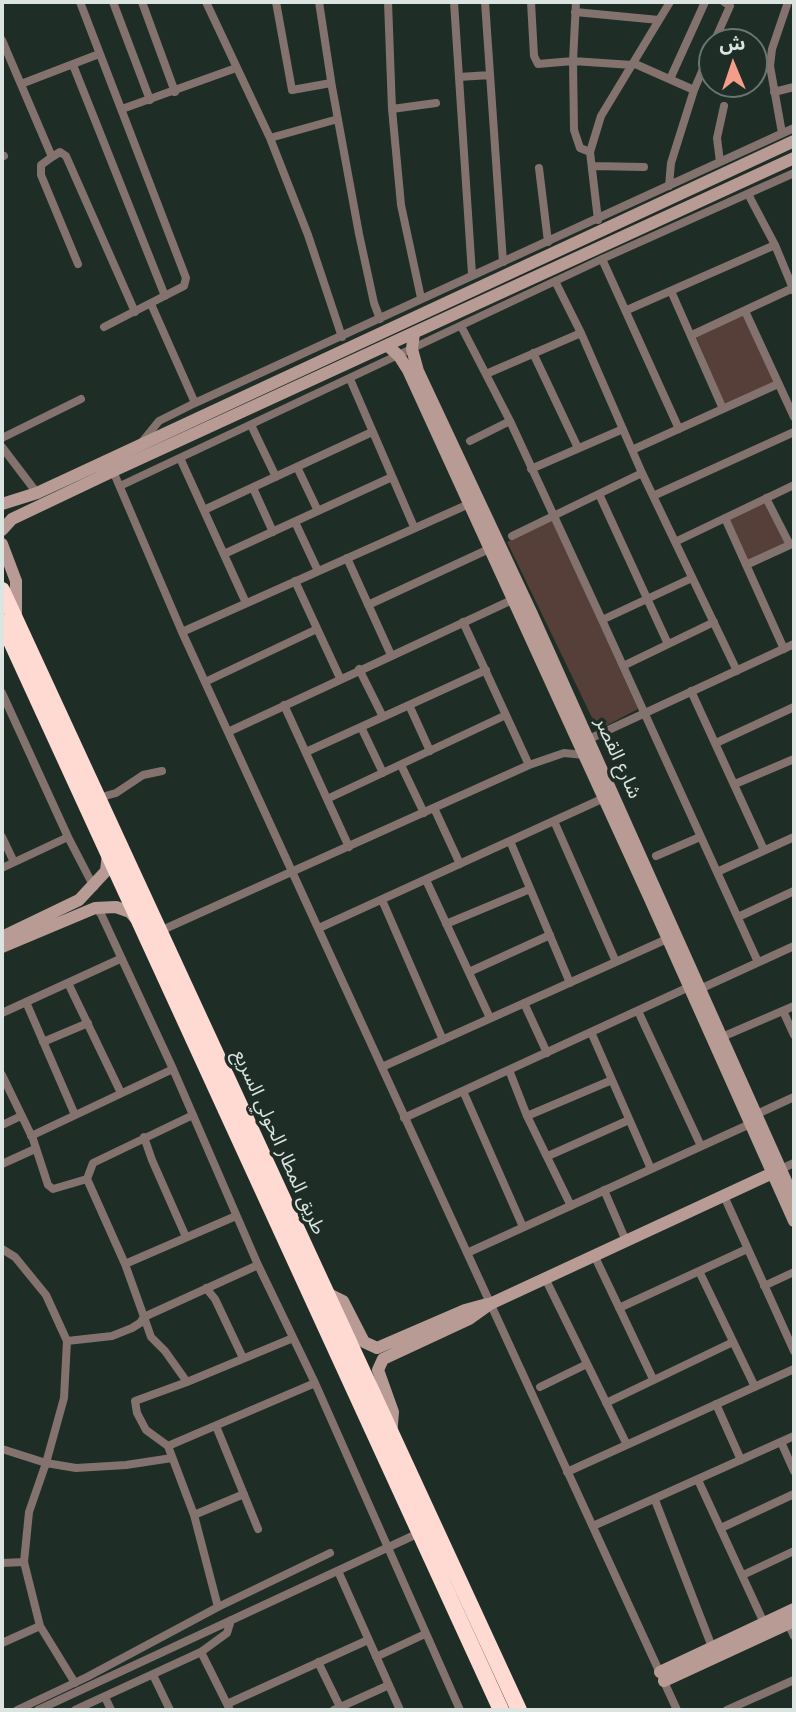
<!DOCTYPE html>
<html>
<head>
<meta charset="utf-8">
<style>
	body { margin:0 }
	#map { position:relative; width:796px; height:1712px; overflow:hidden; background:#1f2d27; font-family:Montserrat,"Noto Sans Arabic",sans-serif }
	canvas { display:block }
	.frame { position:absolute; inset:0; border:4px solid #dbe4e0; pointer-events:none }
	.north { position:absolute; left:698px; top:28px; width:70px; height:70px; box-sizing:border-box; background:#1f2d27; border:2px solid #6a7671; border-radius:50%; rotate:358deg; font-size:19px; font-weight:700; line-height:28px; text-align:center; color:#dbe4e0 }
	.north::after { content:''; display:block; margin:auto; width:24px; height:32px; background:#f49d8b; clip-path:polygon(50% 0,100% 100%,50% 72%,0 100%) }
</style>
</head>
<body>
<div id="map">
<canvas width="796" height="1712"></canvas>
<div class="frame"></div>
<div class="north">ش</div>
</div>
<script>
const context = document.querySelector('canvas').getContext('2d');
context.lineJoin = 'round';
function fill(path, color) {
  context.fillStyle = color;
  context.fill(path, 'evenodd');
}
function shape(rows) {
  const path = new Path2D();
  for (const r of rows) {
    path.moveTo(r[0], r[1]);
    for (let i = 2; i < r.length; i += 2) path.lineTo(r[i], r[i + 1]);
  }
  return path;
}
function trace(path, color, width, dash) {
  context.strokeStyle = color;
  context.lineWidth = width;
  context.lineCap = dash ? 'butt' : 'round';
  context.setLineDash(dash || []);
  context.stroke(path);
}
function write(font, color, halo, rows, align = 'center') {
  context.font = font + ' Montserrat,"Noto Sans Arabic",sans-serif';
  context.lineWidth = 7;
  context.setLineDash([]);
  context.textBaseline = 'middle';
  context.strokeStyle = halo;
  context.fillStyle = color;
  for (const [text, x, y, turn = 0] of rows) {
    context.save();
    context.translate(x, y);
    context.rotate((+turn || 0) * Math.PI / 180);
    context.textAlign = isNaN(turn) ? turn : align;
    if (halo) context.strokeText(text, 0, 0);
    context.fillText(text, 0, 0);
    context.restore();
  }
}
fill(shape([
	[744,314,776,382,725,406,696,337],
	[764,503,785,543,748,561,729,520],
	[552,519,638,709,598,730,507,542]
]), '#563e39');
trace(shape([
	[80,2,186,278,184,286,104,327],
	[113,2,150,100],
	[142,2,175,92],
	[206,2,270,138,308,235,342,337],
	[276,2,292,90,331,83],
	[319,2,332,87,359,234,374,303,380,319],
	[388,2,392,109,401,205,421,298],
	[454,2,472,274],
	[485,2,503,262],
	[531,2,534,56,538,64,573,61,632,65],
	[576,2,573,61,574,130,580,148,590,152],
	[575,12,659,20],
	[2,40,52,157,60,152,66,156,135,312],
	[714,42,730,6,724,2],
	[633,63,694,90],
	[73,65,165,296],
	[459,77,490,75],
	[670,79,705,2],
	[21,84,99,54],
	[774,92,794,87],
	[122,109,236,68],
	[392,109,436,103],
	[782,133,770,66,772,49,788,2],
	[270,138,338,119],
	[2,157,4,156],
	[52,157,41,165,41,175,78,264],
	[720,162,717,138,724,106],
	[592,166,644,167],
	[539,168,548,242],
	[669,186,671,163,694,90,712,48],
	[748,194,775,245,794,291],
	[598,220,590,152,601,116,670,2],
	[602,259,679,429],
	[555,281,581,333,642,473,737,671],
	[671,291,723,409],
	[151,304,195,403],
	[627,310,775,245],
	[745,311,794,417],
	[461,326,510,421,602,620,758,962],
	[692,335,793,288],
	[533,353,578,448],
	[486,374,581,333],
	[350,379,414,527],
	[251,425,276,477],
	[2,438,81,399],
	[470,441,510,421],
	[142,442,159,421,195,403,794,128],
	[2,447,37,493],
	[632,450,778,384],
	[180,458,246,603],
	[297,467,318,511],
	[531,469,623,429],
	[113,471,182,632,677,1710],
	[120,486,602,259,794,173],
	[253,488,273,532],
	[599,494,668,644],
	[653,496,794,432],
	[766,498,790,545],
	[204,510,372,432],
	[725,518,784,649],
	[295,522,318,571],
	[512,536,642,473],
	[675,542,794,485],
	[224,554,392,477],
	[347,558,391,655],
	[746,565,794,543],
	[295,581,340,678],
	[368,605,489,549],
	[602,620,692,578],
	[463,622,529,765],
	[182,632,469,504],
	[623,666,714,622],
	[359,669,383,717],
	[205,682,317,629],
	[691,691,764,850],
	[2,693,68,837,94,887],
	[284,705,349,847],
	[409,705,430,751],
	[361,727,383,773],
	[228,732,512,600],
	[589,739,794,644],
	[716,743,794,707],
	[306,752,486,670],
	[401,765,424,813],
	[735,784,794,759],
	[98,798,116,793,143,775,162,771],
	[327,799,506,715],
	[434,808,460,864],
	[554,821,616,962],
	[2,837,14,862],
	[510,841,570,983],
	[656,856,700,837],
	[2,868,68,837],
	[717,872,794,837],
	[426,880,490,1018],
	[382,900,443,1040],
	[95,908,101,914,173,1069,258,1265,315,1383,460,1710],
	[738,917,794,891],
	[446,924,530,889],
	[319,928,604,798],
	[160,931,529,765,564,753,584,755],
	[469,972,550,935],
	[68,983,121,1093],
	[700,989,794,946],
	[26,1002,75,1115],
	[524,1003,547,1053],
	[638,1011,701,1146],
	[783,1011,794,1035],
	[2,1013,120,959],
	[591,1032,651,1169],
	[722,1037,794,1006],
	[43,1042,88,1023],
	[382,1067,667,939],
	[509,1070,527,1116,571,1206],
	[2,1075,33,1139,48,1185,53,1189,87,1179],
	[463,1091,523,1227],
	[757,1114,794,1097],
	[527,1116,612,1080],
	[404,1118,689,987],
	[2,1125,21,1116],
	[31,1136,173,1069],
	[144,1137,152,1160,186,1237],
	[548,1156,629,1120],
	[2,1164,35,1149],
	[781,1169,794,1163],
	[604,1190,626,1241],
	[724,1196,794,1351],
	[2,1249,15,1257,46,1295,67,1341,64,1398,46,1463,29,1512,24,1562,40,1626,75,1683],
	[467,1253,750,1124],
	[594,1255,653,1379],
	[125,1264,236,1216],
	[699,1271,755,1387],
	[545,1278,627,1445],
	[764,1286,794,1272],
	[206,1288,215,1299,243,1358],
	[619,1308,747,1249],
	[67,1341,112,1336,132,1328,140,1323,144,1317,125,1264,87,1179,93,1163,193,1115],
	[187,1382,165,1351,151,1337,144,1317,258,1265],
	[540,1387,587,1364],
	[606,1403,733,1342],
	[716,1404,741,1460],
	[216,1426,258,1529],
	[781,1442,794,1471],
	[168,1446,315,1383],
	[2,1449,46,1463,76,1468,126,1465,172,1458],
	[567,1472,794,1369],
	[698,1480,764,1623],
	[655,1500,712,1647],
	[194,1515,244,1494],
	[593,1526,794,1436],
	[721,1528,794,1494],
	[2,1563,24,1562],
	[338,1571,400,1710],
	[743,1575,794,1551],
	[218,1607,194,1515,168,1446,146,1430,137,1413,135,1401,187,1382,293,1338],
	[788,1623,794,1636],
	[2,1643,40,1626],
	[201,1652,230,1710],
	[376,1657,425,1634],
	[318,1662,340,1707],
	[153,1675,170,1710],
	[105,1697,111,1710],
	[227,1704,368,1640],
	[17,1710,87,1677,218,1607,330,1553],
	[38,1710,419,1533],
	[75,1710,201,1652,227,1633,231,1620],
	[334,1710,389,1685],
	[727,1710,794,1680]
]), '#84726e', 8);
trace(shape([
	[414,333,412,349,418,371,532,614,794,1199],
	[388,346,399,356,408,370,650,899,794,1221],
	[2,504,37,493,78,474,794,141],
	[2,530,12,519,113,471,794,158],
	[2,544,16,581,16,616],
	[2,937,79,900,106,871,108,854],
	[2,947,95,908,116,907,130,912,137,920],
	[323,1291,343,1301,364,1342,377,1348,465,1310,487,1304],
	[391,1436,393,1412,378,1370,383,1359,469,1319,490,1304,779,1170],
	[660,1672,794,1609],
	[664,1681,794,1621]
]), '#b89b94', 12);
trace(shape([
	[2,590,519,1710],
	[2,622,501,1710]
]), '#fedad2', 16);
write('19px', '#dbe4e0', '#1f2d27', [
	["شارع القصر",618,758,66],
	["طريق المطار الحولي السريع",279,1142,66]
]);
</script>
</body>
</html>
